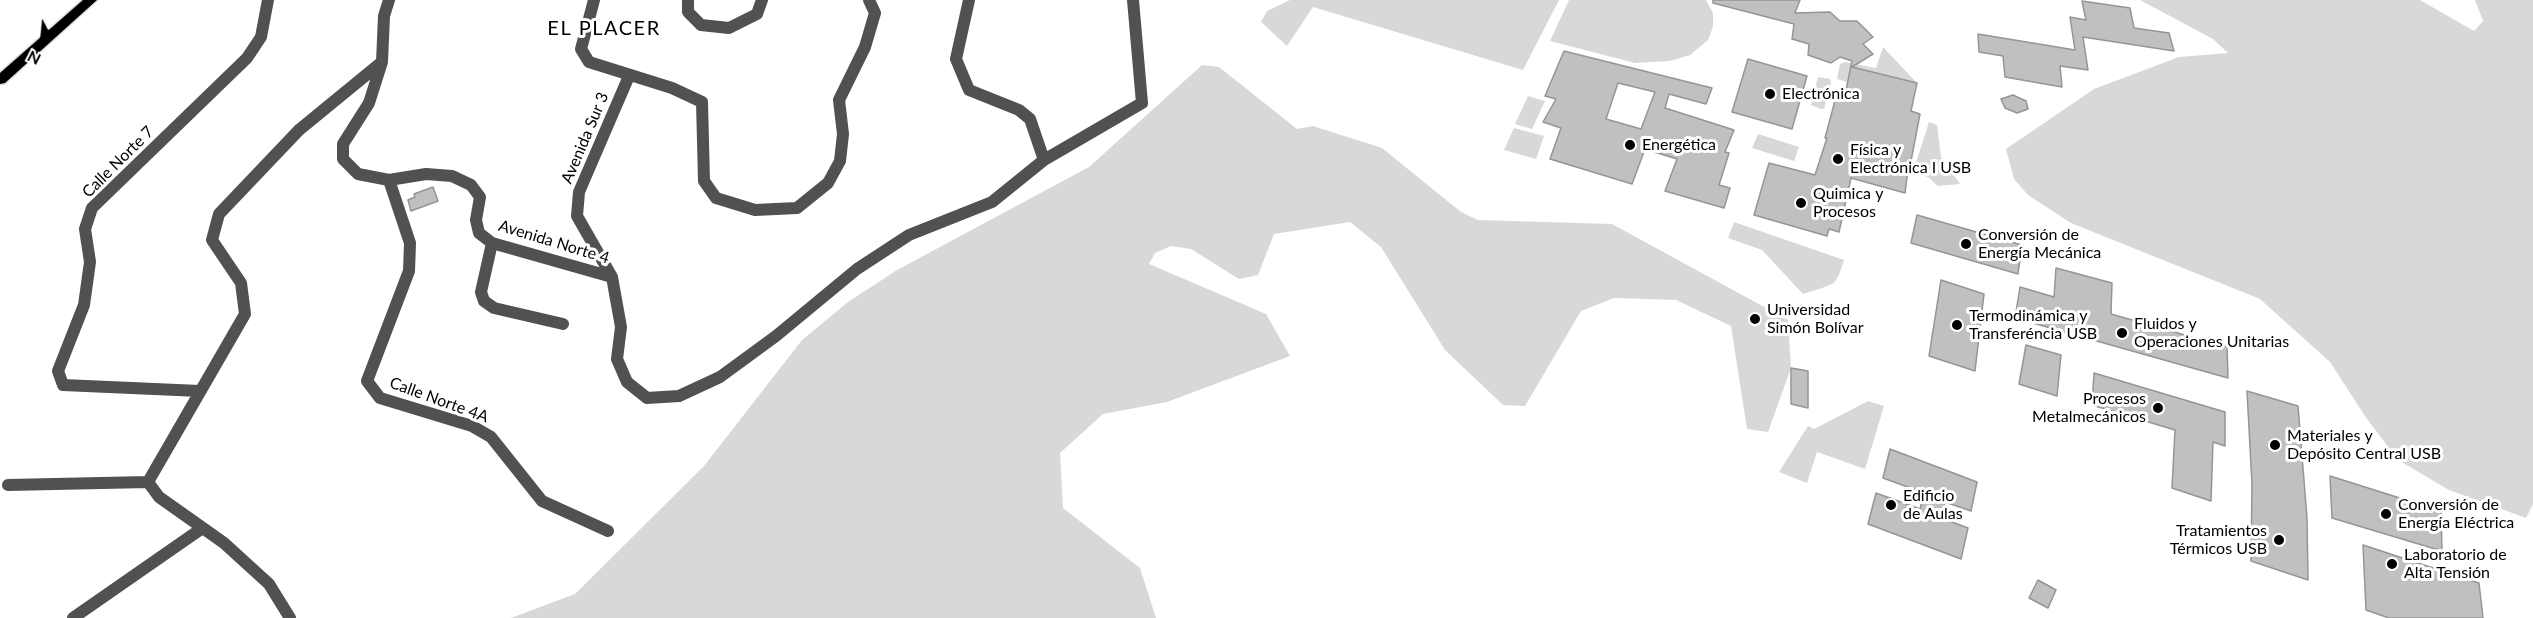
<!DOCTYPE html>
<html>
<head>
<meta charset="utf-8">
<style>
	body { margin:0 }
	#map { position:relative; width:2533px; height:618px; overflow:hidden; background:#fff; font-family:Lato,sans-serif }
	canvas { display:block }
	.north { position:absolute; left:12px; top:12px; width:60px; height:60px; -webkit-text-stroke:4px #fff; paint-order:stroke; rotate:207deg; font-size:16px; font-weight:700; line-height:24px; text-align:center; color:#000 }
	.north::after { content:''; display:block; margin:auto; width:21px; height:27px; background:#000; clip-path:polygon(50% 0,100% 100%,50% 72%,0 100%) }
</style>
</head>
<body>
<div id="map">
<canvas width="2533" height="618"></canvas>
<div class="north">N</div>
</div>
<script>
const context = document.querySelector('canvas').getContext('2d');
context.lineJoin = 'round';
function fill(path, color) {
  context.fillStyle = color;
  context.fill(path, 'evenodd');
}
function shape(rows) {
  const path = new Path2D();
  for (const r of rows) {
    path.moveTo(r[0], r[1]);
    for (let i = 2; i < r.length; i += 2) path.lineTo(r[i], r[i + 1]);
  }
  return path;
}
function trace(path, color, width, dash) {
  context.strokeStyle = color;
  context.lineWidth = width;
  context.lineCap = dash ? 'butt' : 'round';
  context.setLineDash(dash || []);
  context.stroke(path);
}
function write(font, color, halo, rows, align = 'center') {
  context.font = font + ' Lato,sans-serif';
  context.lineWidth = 6;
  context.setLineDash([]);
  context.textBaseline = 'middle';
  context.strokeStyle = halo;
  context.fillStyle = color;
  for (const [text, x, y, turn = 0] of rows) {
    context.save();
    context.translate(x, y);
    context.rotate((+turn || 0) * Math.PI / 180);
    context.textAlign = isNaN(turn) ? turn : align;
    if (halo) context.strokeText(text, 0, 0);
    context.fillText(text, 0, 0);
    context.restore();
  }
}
fill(shape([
	[1290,0,1559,0,1523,70,1313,7,1287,46,1261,22,1267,11],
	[1569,0,1706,0,1713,13,1713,27,1708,40,1690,55,1670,61,1635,63,1550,41],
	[2140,0,2420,0,2474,31,2483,21,2475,0,2533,0,2533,504,2526,518,2449,490,2398,460,2367,419,2330,362,2260,299,2071,223,2028,195,2014,179,2006,149,2094,89,2179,57,2228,53,2213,39],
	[1883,47,1917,83,1851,67,1847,82,1837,79,1840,64,1845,62,1876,68],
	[1202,65,1219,67,1297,129,1313,126,1382,148,1461,212,1478,220,1612,224,1788,320,1791,368,1768,432,1747,429,1731,326,1676,300,1614,298,1581,311,1525,406,1503,405,1445,350,1381,247,1350,222,1274,234,1258,275,1239,279,1191,249,1171,246,1155,253,1149,264,1266,314,1290,356,1167,402,1103,414,1060,453,1063,508,1140,568,1156,618,511,618,575,594,704,466,802,340,848,302,897,270,1089,167],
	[1818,77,1830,79,1831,84,1824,109,1821,109,1811,105],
	[1528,96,1545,101,1532,129,1515,124],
	[1929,122,1937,125,1941,157,1960,184,1938,186,1928,177,1913,172],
	[1514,128,1544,136,1536,159,1504,150],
	[1758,134,1799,147,1794,161,1752,148],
	[1734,222,1844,260,1839,275,1834,283,1825,287,1803,294,1762,250,1728,238],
	[1868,401,1884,406,1865,469,1817,452,1807,483,1779,472,1808,426,1814,429]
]), '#d8d8d8');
const building = shape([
	[1713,0,1800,0,1795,13,1830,12,1840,21,1857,21,1873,37,1863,44,1873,54,1852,67,1917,83,1911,111,1920,114,1911,161,1909,161,1905,193,1851,178,1839,232,1829,229,1827,236,1754,215,1769,163,1815,175,1827,138,1825,138,1837,93,1845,95,1852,61,1840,57,1831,63,1808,55,1809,44,1792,39,1794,24,1713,3,1713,0],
	[2082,1,2130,8,2134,28,2169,33,2174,51,2083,37,2088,70,2060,66,2062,87,2005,77,2003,56,1979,52,1978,34,2075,50,2070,17,2086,20,2082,1],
	[1564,51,1712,88,1706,104,1669,94,1665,108,1734,130,1725,152,1729,153,1719,185,1730,188,1724,208,1665,191,1677,159,1645,149,1632,184,1550,159,1561,128,1543,122,1556,99,1545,96,1564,51],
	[1618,83,1655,92,1641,129,1606,119,1618,83],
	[1748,59,1807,76,1792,129,1732,112,1748,59],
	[2013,95,2026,101,2028,109,2017,113,2005,108,2001,99,2013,95],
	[433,187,438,201,411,211,408,200,415,197,414,194,433,187],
	[1917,215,2022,245,2018,274,1911,243,1917,215],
	[2056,268,2112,283,2111,314,2227,347,2228,378,2015,318,2020,287,2054,297,2056,268],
	[1941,280,1984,294,1975,371,1929,356,1941,280],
	[2026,345,2061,355,2057,396,2019,384,2026,345],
	[1791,368,1808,371,1808,408,1791,404,1791,368],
	[2094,373,2225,412,2225,446,2213,442,2211,501,2172,488,2175,430,2092,405,2094,373],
	[2247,391,2298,406,2307,518,2308,580,2251,561,2252,484,2247,391],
	[1890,449,1977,482,1971,511,1945,502,1941,518,1968,528,1961,559,1868,524,1876,493,1920,509,1924,493,1883,478,1890,449],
	[2330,476,2441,511,2442,551,2332,518,2330,476],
	[2363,545,2479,583,2483,618,2389,618,2366,610,2363,545],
	[2038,580,2056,590,2048,608,2029,598,2038,580]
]);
fill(building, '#c0c0c0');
trace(building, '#959595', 1.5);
const primary = shape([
	[83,0,97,0,5,83,0,84,0,73,83,0]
]);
trace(primary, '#dbdbdb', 3);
trace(shape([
	[389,0,384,16,382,62,369,103,343,144,343,159,358,174,389,180,426,174,452,176,471,185,480,197,476,220,479,233,492,243,612,277],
	[594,0,581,49,589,62,672,88,702,102,704,181,716,198,755,210,797,208,828,183,840,161,843,134,839,100,865,47,875,13,869,0],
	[688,0,688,12,701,25,729,28,757,14,762,0],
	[629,76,579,192,577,216,612,277,621,327,617,359,627,382,647,398,679,396,720,377,776,336,857,269,909,235,992,202,1044,160,1030,119,1019,110,969,90,956,59,969,0],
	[1044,160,1142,103,1133,0],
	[389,180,410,243,409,271,367,381,380,398,472,426,491,437,542,501,608,531],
	[492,243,481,292,484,301,494,308,563,324],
	[200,391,63,385,58,371,84,305,90,262,85,229,92,208,247,58,261,37,268,0],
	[8,485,148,482],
	[73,618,201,529],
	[290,618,269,584,224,543,159,497,148,482,245,314,241,283,212,240,219,214,299,130,382,62]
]), '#515151', 12);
fill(primary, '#000');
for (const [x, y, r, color] of [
	[1770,94,6,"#000"],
	[1630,145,6,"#000"],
	[1838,159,6,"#000"],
	[1801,203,6,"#000"],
	[1966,244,6,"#000"],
	[1755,319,6,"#000"],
	[1957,325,6,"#000"],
	[2122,333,6,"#000"],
	[2158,408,6,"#000"],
	[2275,445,6,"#000"],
	[1891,505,6,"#000"],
	[2386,514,6,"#000"],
	[2279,540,6,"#000"],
	[2392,564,6,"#000"]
]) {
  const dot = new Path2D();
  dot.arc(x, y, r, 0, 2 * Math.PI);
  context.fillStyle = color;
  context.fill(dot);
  trace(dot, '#fff', 2);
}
write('16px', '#000', '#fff', [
	["Electrónica",1782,94],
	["Energética",1642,145],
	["Física y",1850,150],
	["Electrónica I USB",1850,168],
	["Quimica y",1813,194],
	["Procesos",1813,212],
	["Conversión de",1978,235],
	["Energía Mecánica",1978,253],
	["Universidad",1767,310],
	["Simón Bolívar",1767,328],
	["Termodinámica y",1969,316],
	["Transferéncia USB",1969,334],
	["Fluidos y",2134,324],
	["Operaciones Unitarias",2134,342],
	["Procesos",2146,399,"right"],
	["Metalmecánicos",2146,417,"right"],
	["Materiales y",2287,436],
	["Depósito Central USB",2287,454],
	["Edificio",1903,496],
	["de Aulas",1903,514],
	["Conversión de",2398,505],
	["Energía Eléctrica",2398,523],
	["Tratamientos",2267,531,"right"],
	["Térmicos USB",2267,549,"right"],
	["Laboratorio de",2404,555],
	["Alta Tensión",2404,573]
], 'left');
write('16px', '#000', '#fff', [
	["Avenida Sur 3",585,138,-67],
	["Calle Norte 7",118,162,-45],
	["Avenida Norte 4",554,242,17],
	["Calle Norte 4A",439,400,20]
]);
context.letterSpacing = '1.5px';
write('20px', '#000', '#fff', [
	["EL PLACER",604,29]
]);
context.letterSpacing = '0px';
</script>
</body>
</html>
